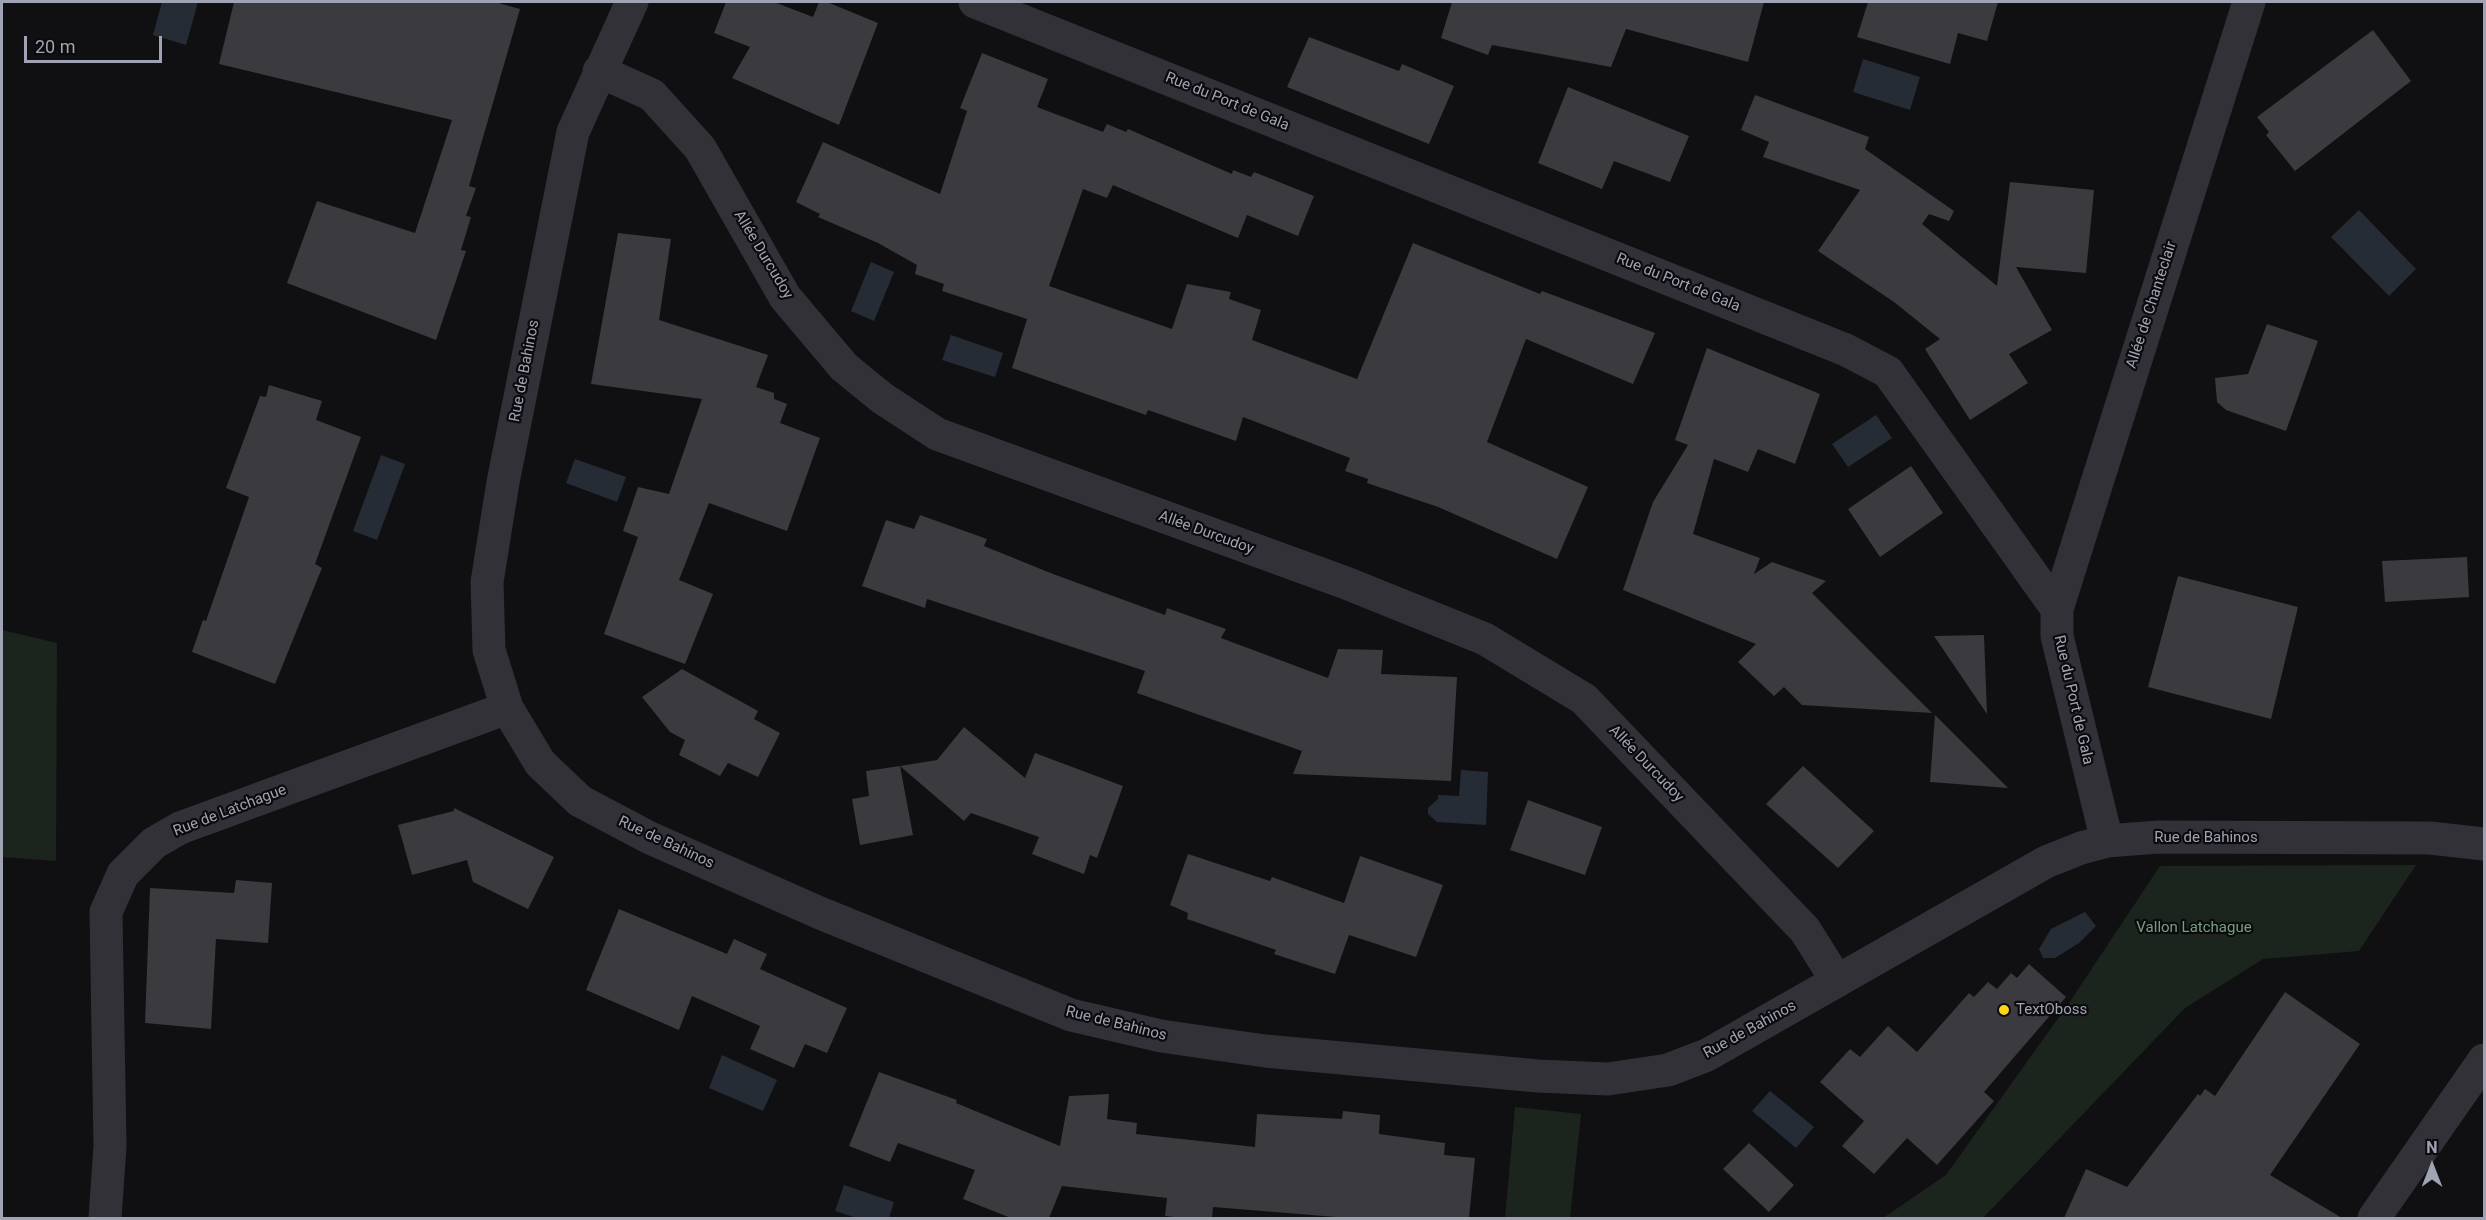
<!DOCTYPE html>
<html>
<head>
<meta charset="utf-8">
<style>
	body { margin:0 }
	#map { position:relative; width:2486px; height:1220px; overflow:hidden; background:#101012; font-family:Roboto,sans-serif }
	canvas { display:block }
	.frame { position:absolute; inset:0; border:3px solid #a0a3b3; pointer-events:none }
	.north { position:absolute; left:2402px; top:1136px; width:60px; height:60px; -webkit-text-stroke:4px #0b0b0d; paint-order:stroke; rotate:0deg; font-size:16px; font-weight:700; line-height:24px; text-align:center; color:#a0a3b3 }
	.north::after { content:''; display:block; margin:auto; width:21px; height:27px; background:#a0a3b3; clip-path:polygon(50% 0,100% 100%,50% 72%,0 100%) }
	.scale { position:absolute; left:24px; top:36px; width:138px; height:27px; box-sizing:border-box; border:3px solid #a0a3b3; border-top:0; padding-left:8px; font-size:18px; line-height:21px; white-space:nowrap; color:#a0a3b3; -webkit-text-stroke:4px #0b0b0d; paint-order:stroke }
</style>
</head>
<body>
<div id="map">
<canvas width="2486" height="1220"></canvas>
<div class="frame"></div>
<div class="north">N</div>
<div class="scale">20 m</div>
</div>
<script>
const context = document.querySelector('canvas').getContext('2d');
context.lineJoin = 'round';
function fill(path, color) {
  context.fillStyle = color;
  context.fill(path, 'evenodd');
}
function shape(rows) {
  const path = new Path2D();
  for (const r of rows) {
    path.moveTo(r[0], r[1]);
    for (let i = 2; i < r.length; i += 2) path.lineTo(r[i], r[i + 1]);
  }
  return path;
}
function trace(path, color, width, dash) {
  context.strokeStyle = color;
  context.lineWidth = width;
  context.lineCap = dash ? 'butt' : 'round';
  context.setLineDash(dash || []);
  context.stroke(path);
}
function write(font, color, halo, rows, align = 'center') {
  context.font = font + ' Roboto,sans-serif';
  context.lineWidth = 4.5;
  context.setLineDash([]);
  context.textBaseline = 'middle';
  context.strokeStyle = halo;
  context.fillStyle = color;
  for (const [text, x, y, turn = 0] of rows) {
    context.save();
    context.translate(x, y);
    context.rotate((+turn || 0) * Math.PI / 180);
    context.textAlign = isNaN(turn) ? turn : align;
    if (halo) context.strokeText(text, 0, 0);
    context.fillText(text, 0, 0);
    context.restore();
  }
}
fill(shape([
	[2,630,57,643,56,861,2,857],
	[2416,865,2359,951,2263,959,2185,1008,1983,1218,1883,1218,1946,1175,2069,1003,2160,866],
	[1515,1107,1581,1114,1570,1218,1505,1218]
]), '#1c241e');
fill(shape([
	[162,2,198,2,186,45,153,35],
	[1863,59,1920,77,1910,110,1853,92],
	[2359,210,2416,269,2389,296,2331,237],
	[871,262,894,272,874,321,851,311],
	[951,335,1003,353,995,377,942,360],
	[1876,415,1892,438,1848,467,1832,444],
	[381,455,405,464,377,540,353,531],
	[575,459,626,477,617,502,566,483],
	[1461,770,1488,772,1486,825,1437,822,1428,814,1428,808,1438,799,1438,795,1459,796],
	[2085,912,2096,926,2079,943,2055,958,2043,958,2039,949,2051,929],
	[722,1055,777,1080,763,1111,709,1088],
	[1770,1091,1814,1127,1796,1148,1752,1111],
	[844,1185,894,1202,889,1218,857,1218,835,1211]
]), '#262c36');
fill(shape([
	[234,2,495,2,520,9,469,186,476,188,466,216,471,217,461,250,466,251,436,340,287,283,317,201,415,233,452,120,219,64],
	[726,2,774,2,813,17,819,2,827,2,878,23,839,125,732,78,750,47,714,33],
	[1452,2,1764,2,1748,62,1626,29,1611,67,1492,45,1488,55,1441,38],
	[1868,2,1998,2,1987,41,1958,33,1950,64,1857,37],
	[2373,30,2411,81,2295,171,2266,135,2269,132,2257,117],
	[1309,37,1399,71,1402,64,1454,86,1429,144,1287,87],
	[982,53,1048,79,1037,107,1103,132,1107,124,1126,132,1128,129,1232,174,1233,170,1251,177,1254,172,1314,196,1298,236,1247,215,1238,238,1113,185,1107,198,1083,189,1049,286,1172,329,1187,284,1231,292,1229,299,1261,310,1252,340,1357,379,1413,243,1540,294,1542,291,1655,333,1633,384,1526,339,1487,442,1588,487,1557,559,1438,507,1367,483,1368,479,1345,471,1350,458,1243,417,1236,441,1148,410,1146,415,1012,368,1027,319,942,291,944,284,915,274,917,265,878,243,818,217,820,214,796,202,823,142,940,194,967,111,960,108],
	[1568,87,1689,136,1670,182,1614,161,1602,189,1538,163],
	[1755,95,1869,137,1865,149,1954,211,1949,221,1929,214,1922,224,1997,286,2010,182,2094,190,2086,273,2016,267,2052,330,2009,354,2028,383,1970,420,1925,349,1940,339,1894,302,1818,251,1860,190,1763,157,1769,142,1741,130],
	[618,233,671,239,659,320,768,355,756,387,774,393,774,399,787,404,780,423,820,438,787,531,709,503,679,580,713,594,685,664,604,634,638,537,623,531,638,487,669,494,702,399,591,384],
	[2267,324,2318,341,2286,431,2226,410,2217,402,2215,378,2248,374],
	[1707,348,1820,394,1795,464,1758,449,1748,472,1714,459,1693,534,1760,558,1754,574,1772,562,1826,581,1812,593,1932,713,1802,705,1784,687,1774,696,1738,662,1756,644,1623,590,1653,502,1688,445,1675,440],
	[269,385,322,401,316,420,361,437,315,564,322,568,275,684,192,652,203,620,206,621,249,497,226,488,260,396,266,397],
	[1911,466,1943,513,1880,557,1848,509],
	[920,515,987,539,984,546,1053,574,1165,615,1167,608,1226,629,1221,638,1328,678,1338,649,1383,650,1381,674,1457,677,1451,781,1293,774,1302,751,1137,693,1145,671,927,599,925,608,862,586,886,520,914,529],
	[2467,557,2469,597,2385,602,2382,561],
	[2178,576,2298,607,2271,719,2148,687],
	[1984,635,1987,714,1934,636],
	[682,669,758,711,754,719,780,733,758,777,728,763,720,776,679,755,685,740,670,732,642,697],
	[1935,715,2008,788,1930,782],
	[964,727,1025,778,1035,753,1123,786,1097,858,1090,855,1084,874,1032,854,1039,837,971,813,964,821,900,766,937,760],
	[900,766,913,835,860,845,852,799,869,796,866,771],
	[1803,766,1874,831,1838,868,1766,804],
	[1528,800,1602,827,1585,875,1510,850],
	[454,808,554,857,528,909,473,882,467,860,412,875,398,825,454,811],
	[1188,854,1270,881,1272,877,1344,903,1360,856,1443,885,1416,957,1349,935,1335,974,1274,954,1276,950,1187,919,1188,913,1170,905],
	[236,880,272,883,268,943,216,939,211,1029,145,1023,150,888,234,893],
	[619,909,727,954,734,939,767,954,760,969,847,1008,827,1053,805,1044,794,1068,750,1049,760,1026,692,996,679,1030,586,990],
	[2029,964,2066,997,1984,1092,1994,1101,1937,1165,1907,1138,1874,1174,1842,1146,1864,1121,1820,1082,1850,1049,1860,1057,1888,1026,1917,1052,1969,993,1974,997,1988,982,1997,989,2011,973,2017,978],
	[2285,992,2360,1044,2270,1175,2342,1218,2064,1218,2086,1169,2127,1187,2198,1094,2200,1096,2205,1089,2215,1096],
	[879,1072,957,1100,956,1103,1060,1146,1069,1096,1109,1094,1107,1119,1137,1123,1136,1134,1255,1147,1257,1114,1342,1119,1343,1111,1380,1115,1379,1134,1445,1143,1444,1155,1475,1158,1469,1218,1348,1218,1213,1207,1212,1218,1183,1218,1165,1216,1167,1198,1062,1186,1049,1218,1011,1218,963,1199,975,1170,898,1143,890,1162,849,1146],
	[1749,1143,1794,1185,1769,1212,1723,1169]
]), '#3a3a3f');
trace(shape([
	[632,2,573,132,503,482,487,582,489,650,507,708,540,763,580,801,650,838,820,913,1071,1015,1161,1036,1265,1051,1538,1076,1608,1079,1668,1070,1707,1055,2046,862,2081,848,2107,841,2158,837,2430,838,2484,844],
	[975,2,1846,350,1888,372,2057,609,2057,636,2107,841],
	[599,71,652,95,700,148,785,297,844,367,882,398,937,434,1346,583,1485,639,1584,699,1805,930,1837,981],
	[2057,609,2249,2],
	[105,1218,110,1146,106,912,123,874,154,843,180,828,507,708],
	[2374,1218,2484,1060]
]), '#313137', 33);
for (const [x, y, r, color] of [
	[2004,1010,6,"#fdd31c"]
]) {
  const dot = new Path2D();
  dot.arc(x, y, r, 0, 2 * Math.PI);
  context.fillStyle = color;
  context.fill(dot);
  trace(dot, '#0b0b0d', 2);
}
write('15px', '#a0a3b3', '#0b0b0d', [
	["Rue du Port de Gala",1227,102,22],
	["Allée Durcudoy",763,255,59],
	["Rue du Port de Gala",1678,283,22],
	["Allée de Chanteclair",2152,305,-72],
	["Rue de Bahinos",525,371,-79],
	["Allée Durcudoy",1206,533,20],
	["Rue du Port de Gala",2073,700,77],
	["Allée Durcudoy",1646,764,46],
	["Rue de Latchague",230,811,-21],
	["Rue de Bahinos",2206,838],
	["Rue de Bahinos",666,843,25],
	["Rue de Bahinos",1116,1024,14],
	["Rue de Bahinos",1750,1030,-29]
]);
write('15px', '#75a07e', '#0b0b0d', [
	["Vallon Latchague",2194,928]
]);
write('15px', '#a0a3b3', '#0b0b0d', [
	["TextOboss",2016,1010]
], 'left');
</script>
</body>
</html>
